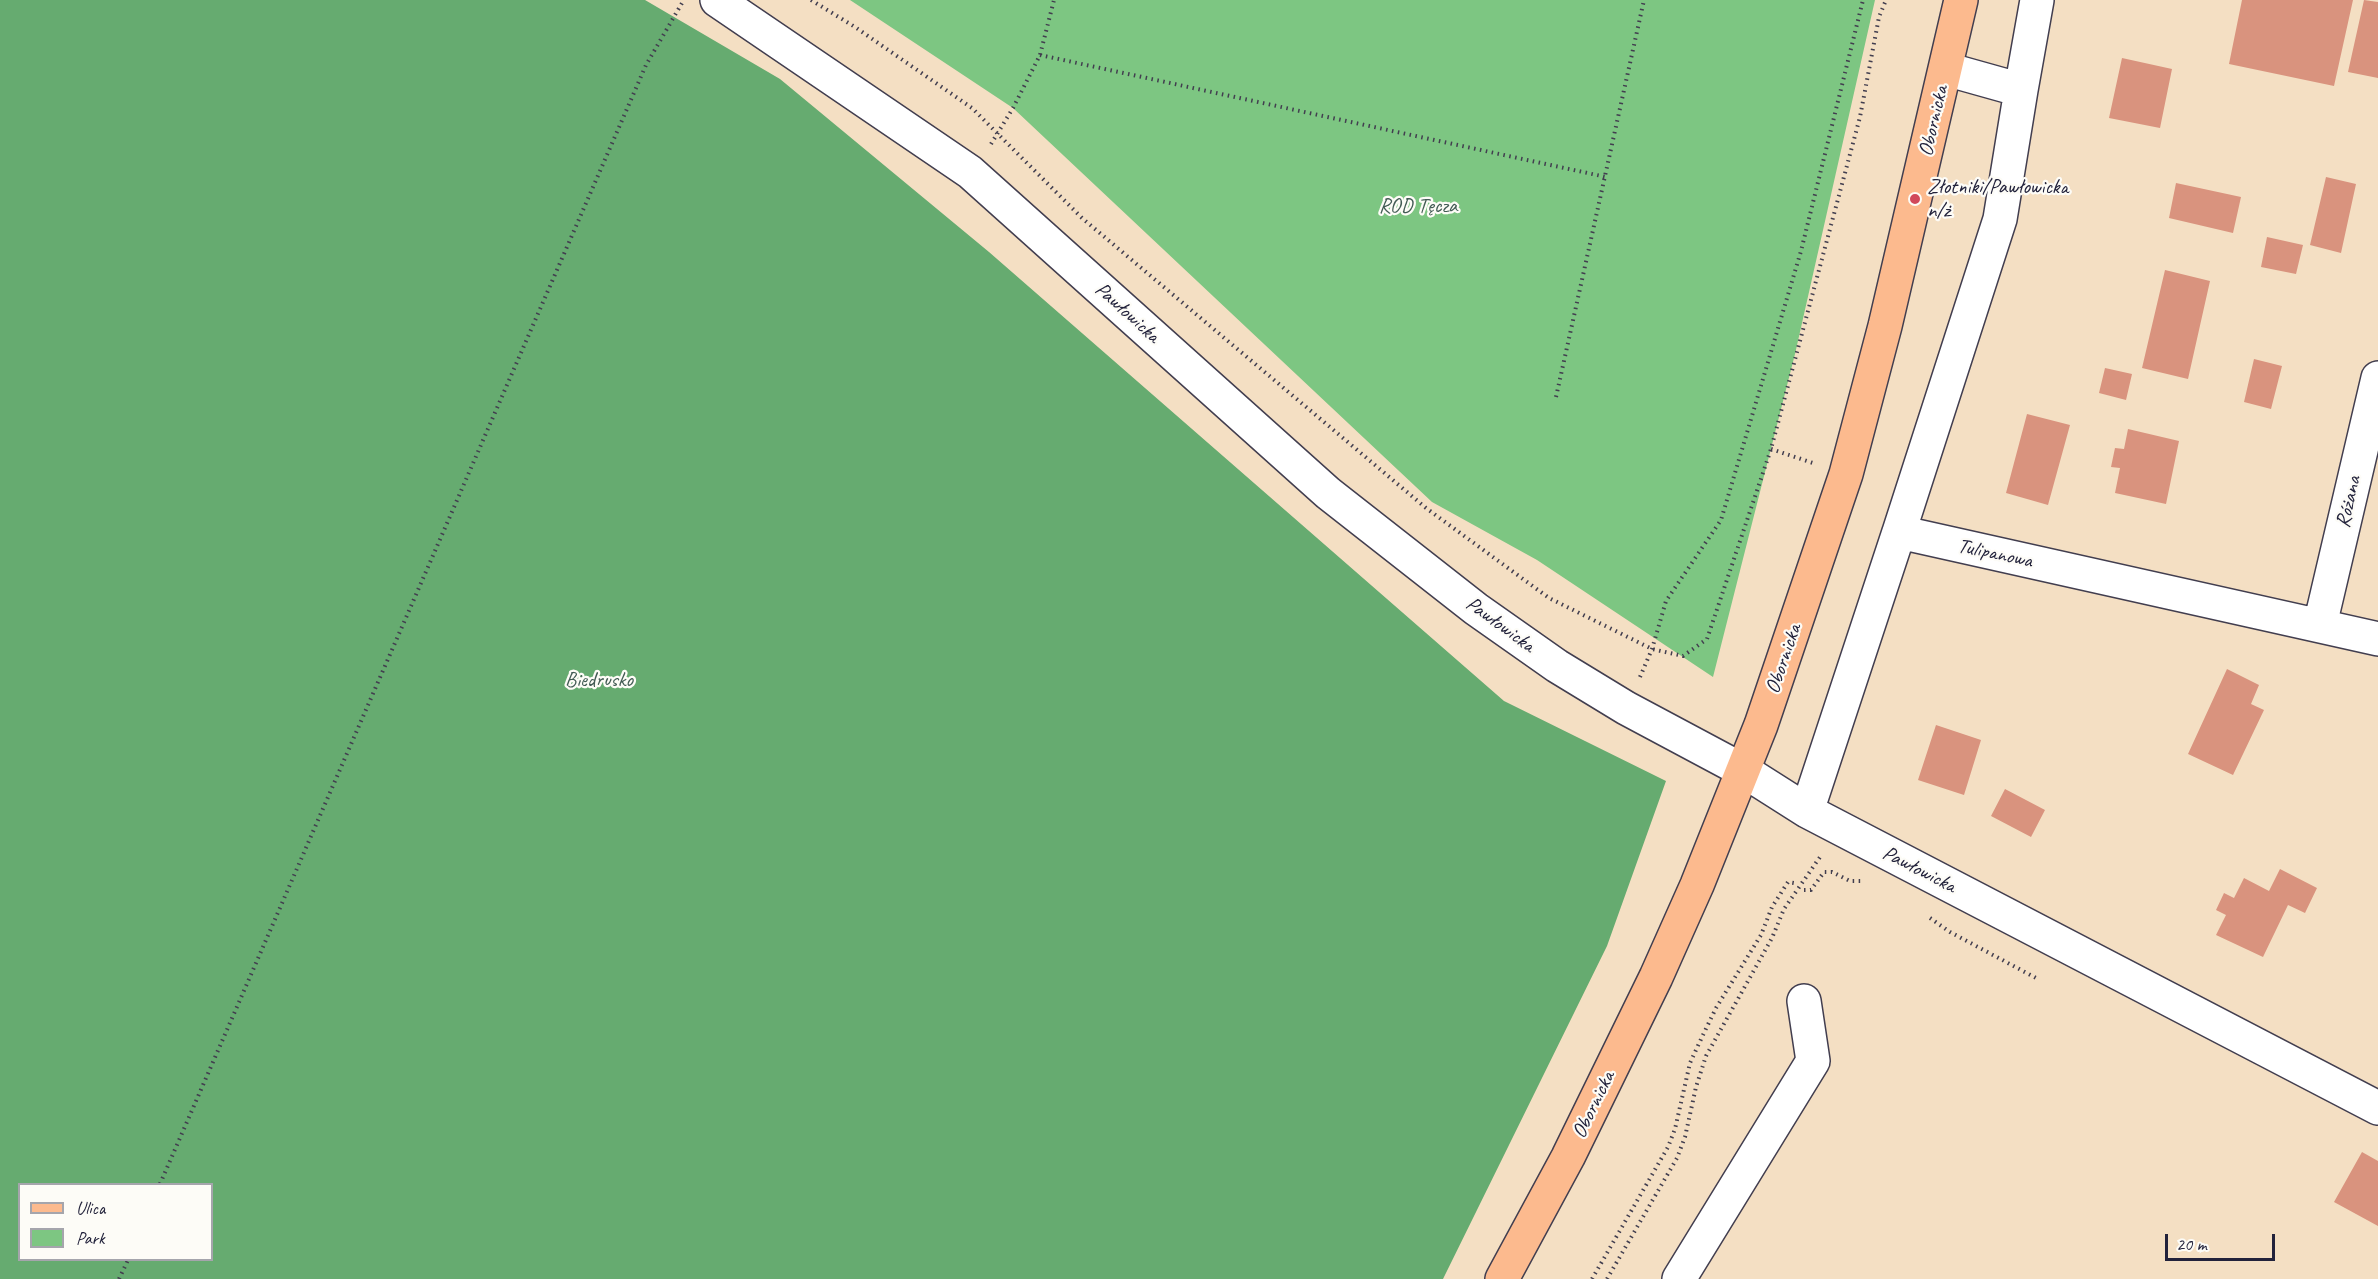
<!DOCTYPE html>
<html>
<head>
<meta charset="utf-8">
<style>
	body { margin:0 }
	#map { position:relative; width:2378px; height:1279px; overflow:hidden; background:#f4dfc3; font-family:Caveat,sans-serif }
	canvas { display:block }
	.legend { position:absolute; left:18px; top:1183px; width:195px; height:78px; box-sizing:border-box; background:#fdfcf7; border:2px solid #a5a5ac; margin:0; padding:8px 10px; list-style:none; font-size:18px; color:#22223b }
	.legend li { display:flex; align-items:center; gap:12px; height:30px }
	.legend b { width:30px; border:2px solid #a5a5ac }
	.scale { position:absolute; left:2165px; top:1234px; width:110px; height:27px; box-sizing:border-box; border:3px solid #22223b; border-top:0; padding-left:8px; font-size:18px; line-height:21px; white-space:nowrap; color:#22223b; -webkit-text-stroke:4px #fdfcf7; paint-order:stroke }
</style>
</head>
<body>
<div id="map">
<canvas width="2378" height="1279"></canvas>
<ul class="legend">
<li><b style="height:8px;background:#fcba8e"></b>Ulica</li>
<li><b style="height:16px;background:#7dc682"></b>Park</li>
</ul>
<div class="scale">20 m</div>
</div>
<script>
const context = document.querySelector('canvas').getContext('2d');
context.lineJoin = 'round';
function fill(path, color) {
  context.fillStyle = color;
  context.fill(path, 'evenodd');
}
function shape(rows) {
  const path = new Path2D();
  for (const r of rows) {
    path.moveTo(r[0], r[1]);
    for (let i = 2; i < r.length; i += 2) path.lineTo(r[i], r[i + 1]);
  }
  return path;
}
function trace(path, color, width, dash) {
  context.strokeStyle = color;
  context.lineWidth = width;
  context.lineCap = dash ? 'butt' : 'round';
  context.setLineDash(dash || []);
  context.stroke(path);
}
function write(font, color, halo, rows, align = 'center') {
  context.font = font + ' Caveat,sans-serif';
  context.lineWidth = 4.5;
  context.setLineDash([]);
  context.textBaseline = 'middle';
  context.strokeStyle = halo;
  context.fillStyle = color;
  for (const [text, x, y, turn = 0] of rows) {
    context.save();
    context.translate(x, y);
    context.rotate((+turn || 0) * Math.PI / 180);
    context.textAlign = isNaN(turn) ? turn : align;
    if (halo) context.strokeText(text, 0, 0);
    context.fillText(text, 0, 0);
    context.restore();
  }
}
fill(shape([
	[850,0,1875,0,1795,354,1713,677,1537,560,1432,502,1013,108]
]), '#7dc682');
fill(shape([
	[0,0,645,0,780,79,989,252,1504,701,1666,781,1607,946,1443,1279,0,1279],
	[20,1184,212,1184,212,1260,20,1260]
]), '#66ab70');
fill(shape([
	[2242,0,2353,0,2334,86,2229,64],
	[2364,0,2378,2,2378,78,2348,72],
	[2122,58,2172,69,2160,128,2109,118],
	[2326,177,2356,184,2341,253,2310,245],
	[2176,183,2241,197,2233,233,2169,218],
	[2267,237,2303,245,2296,274,2261,267],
	[2165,270,2210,281,2188,379,2142,368],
	[2254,359,2282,366,2271,409,2244,402],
	[2105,368,2132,374,2126,400,2099,393],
	[2027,414,2070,425,2048,505,2006,493],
	[2128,429,2179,441,2166,504,2115,493,2120,468,2111,467,2115,448,2124,449],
	[2227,669,2259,685,2251,704,2264,710,2233,775,2188,754],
	[1936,725,1981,740,1964,795,1918,780],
	[2005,789,2045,810,2031,837,1991,816],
	[2280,869,2317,888,2305,913,2288,905,2263,957,2216,935,2226,915,2216,910,2224,893,2234,898,2244,878,2269,891],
	[2362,1152,2378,1161,2378,1226,2334,1202]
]), '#d9937e');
const minor = shape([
	[717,0,970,172,1328,493,1476,609,1557,666,1626,708,1744,771,1807,811,2378,1108],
	[1946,69,2021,90,2037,0],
	[1899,532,2000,219,2021,90],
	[2320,625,2378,378],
	[1807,811,1899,532,2378,639],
	[1679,1279,1813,1061,1804,1001]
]);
const major = shape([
	[1502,1279,1568,1157,1656,977,1697,885,1761,725,1846,474,1885,326,1961,0]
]);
trace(minor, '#423e4f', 36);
trace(major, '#423e4f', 36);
trace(shape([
	[811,0,855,27,972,108,1082,218,1426,508,1549,598,1652,649,1683,656,1707,639,1771,449,1860,117,1879,17,1886,0],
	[1040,55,1606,177],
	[991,144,1013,108,1040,55,1054,0],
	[1556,397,1644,0],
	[1771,449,1813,463],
	[1640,677,1652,649,1666,601,1721,520,1801,251,1863,0],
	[1804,890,1811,890,1824,872,1832,872,1850,881,1862,881],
	[1930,918,1950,932,2036,978],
	[160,1184,646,65,682,3],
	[119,1279,128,1260],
	[1592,1279,1668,1147,1675,1129,1690,1063,1702,1037,1716,1008,1761,935,1772,907,1788,882,1794,883],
	[1607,1279,1677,1158,1685,1137,1696,1087,1706,1056,1772,938,1784,909,1820,857]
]), '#423e4f', 4, [1.5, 4.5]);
trace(minor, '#fff', 33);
trace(major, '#fcba8e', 33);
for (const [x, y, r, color] of [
	[1915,199,6,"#d1495b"]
]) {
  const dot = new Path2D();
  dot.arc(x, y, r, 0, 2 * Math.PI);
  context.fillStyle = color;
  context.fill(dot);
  trace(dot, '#fdfcf7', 2);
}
write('21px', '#22223b', '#fdfcf7', [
	["Obornicka",1934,121,-77],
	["Pawłowicka",1127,313,42],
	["Różana",2349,502,-77],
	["Tulipanowa",1995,554,12],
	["Pawłowicka",1500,625,36],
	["Obornicka",1784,659,-71],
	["Pawłowicka",1919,870,27],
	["Obornicka",1594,1105,-64]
]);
write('21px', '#22223b', '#fdfcf7', [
	["Złotniki/Pawłowicka",1927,187],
	["n/ż",1927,211]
], 'left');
write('21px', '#425b54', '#fdfcf7', [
	["ROD Tęcza",1418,206],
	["Biedrusko",599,680]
]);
</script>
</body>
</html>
